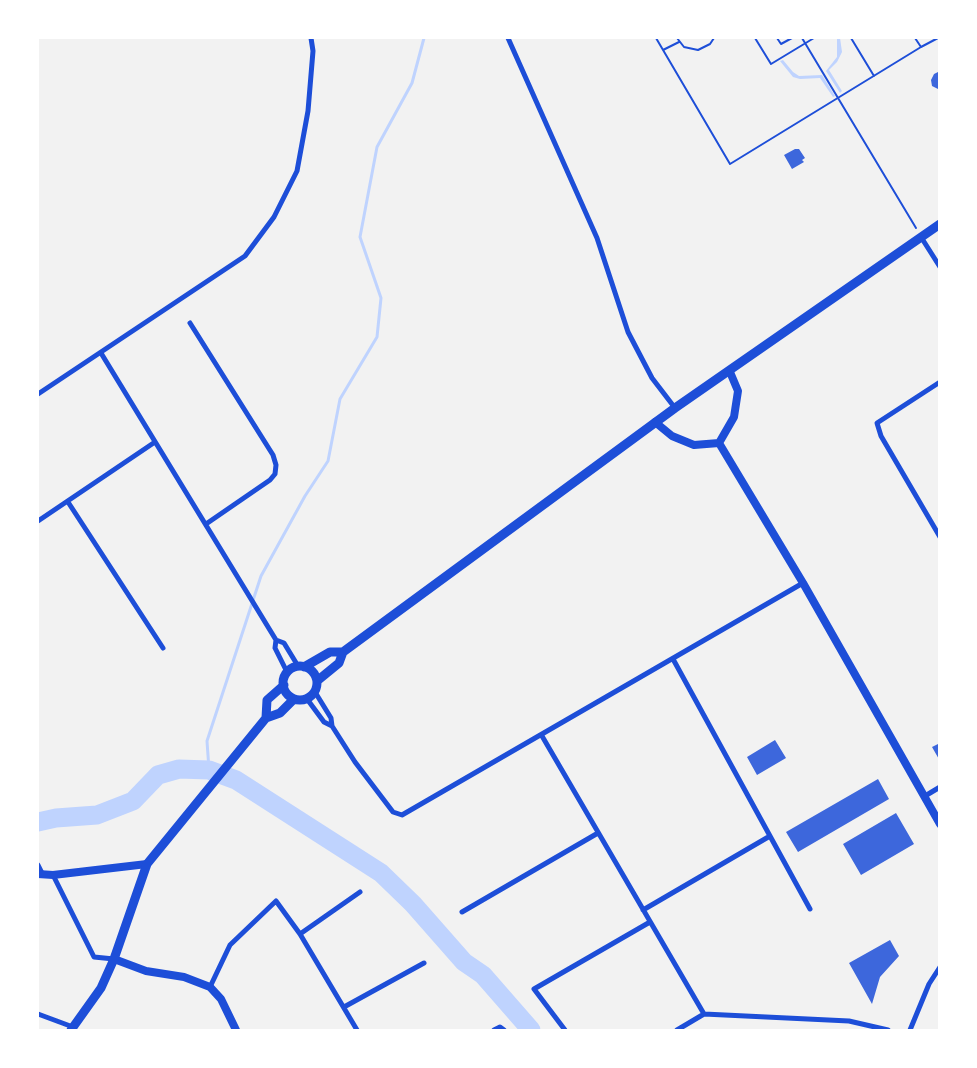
<!DOCTYPE html>
<html>
<head>
<meta charset="utf-8">
<style>
	body { margin:0 }
	#map { position:relative; width:977px; height:1068px; overflow:hidden; background:#f2f2f2; font-family:Ubuntu,sans-serif }
	canvas { display:block }
	.frame { position:absolute; inset:0; border:39px solid #fff; pointer-events:none }
</style>
</head>
<body>
<div id="map">
<canvas width="977" height="1068"></canvas>
<div class="frame"></div>
</div>
<script>
const context = document.querySelector('canvas').getContext('2d');
context.lineJoin = 'round';
function fill(path, color) {
  context.fillStyle = color;
  context.fill(path, 'evenodd');
}
function shape(rows) {
  const path = new Path2D();
  for (const r of rows) {
    if (r.length === 3) {
      path.moveTo(r[0] + r[2], r[1]);
      path.arc(r[0], r[1], r[2], 0, 2 * Math.PI);
      continue;
    }
    path.moveTo(r[0], r[1]);
    for (let i = 2; i < r.length; i += 2) path.lineTo(r[i], r[i + 1]);
  }
  return path;
}
function trace(path, color, width, dash) {
  context.strokeStyle = color;
  context.lineWidth = width;
  context.lineCap = dash ? 'butt' : 'round';
  context.setLineDash(dash || []);
  context.stroke(path);
}
fill(shape([
	[837,38,840,38,842,52,837,62,829,70,842,91,840,93,826,71,837,57],
	[783,60,793,72,799,76,822,75,835,96,833,97,820,78,800,79,793,77,780,61]
]), '#bfd3fe');
trace(shape([
	[209,770,207,741,261,576,305,496,328,461,340,399,377,337,381,298,360,237,377,147,412,83,424,38]
]), '#bfd3fe', 3);
trace(shape([
	[38,822,56,818,97,815,133,801,158,775,179,769,209,770,236,780,381,873,413,904,464,962,483,975,531,1030]
]), '#bfd3fe', 19);
fill(shape([
	[940,71,940,90,932,86,931,80,934,74],
	[795,149,799,149,805,158,802,160,804,162,792,169,784,155],
	[775,740,786,758,757,775,747,757],
	[940,743,940,761,932,747],
	[878,779,889,799,798,852,786,832],
	[896,813,914,844,861,875,843,844],
	[890,940,899,956,880,977,872,1004,849,963]
]), '#3d67dc');
trace(shape([
	[656,38,730,164,921,47,915,38],
	[677,38,684,47,698,50,710,44,714,38],
	[755,38,771,64,814,38],
	[777,38,781,44,792,38],
	[802,38,916,228],
	[851,38,874,76],
	[921,47,938,38],
	[663,50,679,42]
]), '#1d4ed8', 2);
trace(shape([
	[508,38,597,238,628,332,652,378,675,408],
	[921,237,940,267],
	[190,323,273,455,276,465,275,474,270,480,206,524],
	[101,353,276,640,275,648,287,672],
	[940,382,877,423,881,436,940,537],
	[38,394,245,256,274,217,297,171,308,111,313,51,311,38],
	[68,502,163,648],
	[38,521,155,442],
	[276,640,284,643,298,666],
	[673,659,810,909],
	[315,692,331,718,332,726,355,762,393,812,402,815,803,583],
	[307,699,324,722,332,726],
	[542,736,704,1014,849,1021,888,1030],
	[925,796,940,787],
	[38,865,42,873],
	[53,875,94,957,114,959],
	[643,910,770,836],
	[462,912,598,833],
	[300,934,360,892],
	[210,987,230,945,276,901,300,934,357,1030],
	[344,1007,424,963],
	[38,1014,73,1027],
	[494,1030,500,1027,504,1030],
	[565,1030,534,989,650,922],
	[677,1030,704,1014],
	[910,1030,929,984,940,967]
]), '#1d4ed8', 5);
trace(shape([
	[655,422,672,436,694,445,719,443,734,417,738,391,730,372],
	[719,443,803,583,940,824],
	[38,874,53,875,147,864],
	[114,959,146,971,184,977,210,987,221,999,236,1030]
]), '#1d4ed8', 8);
trace(shape([
	[300,683,17],
	[304,667,330,652,343,652,675,408,940,224],
	[317,681,339,663,343,652],
	[266,718,267,700,284,685],
	[71,1030,101,988,114,959,147,864,266,718,280,713,294,699]
]), '#1d4ed8', 9);
</script>
</body>
</html>
